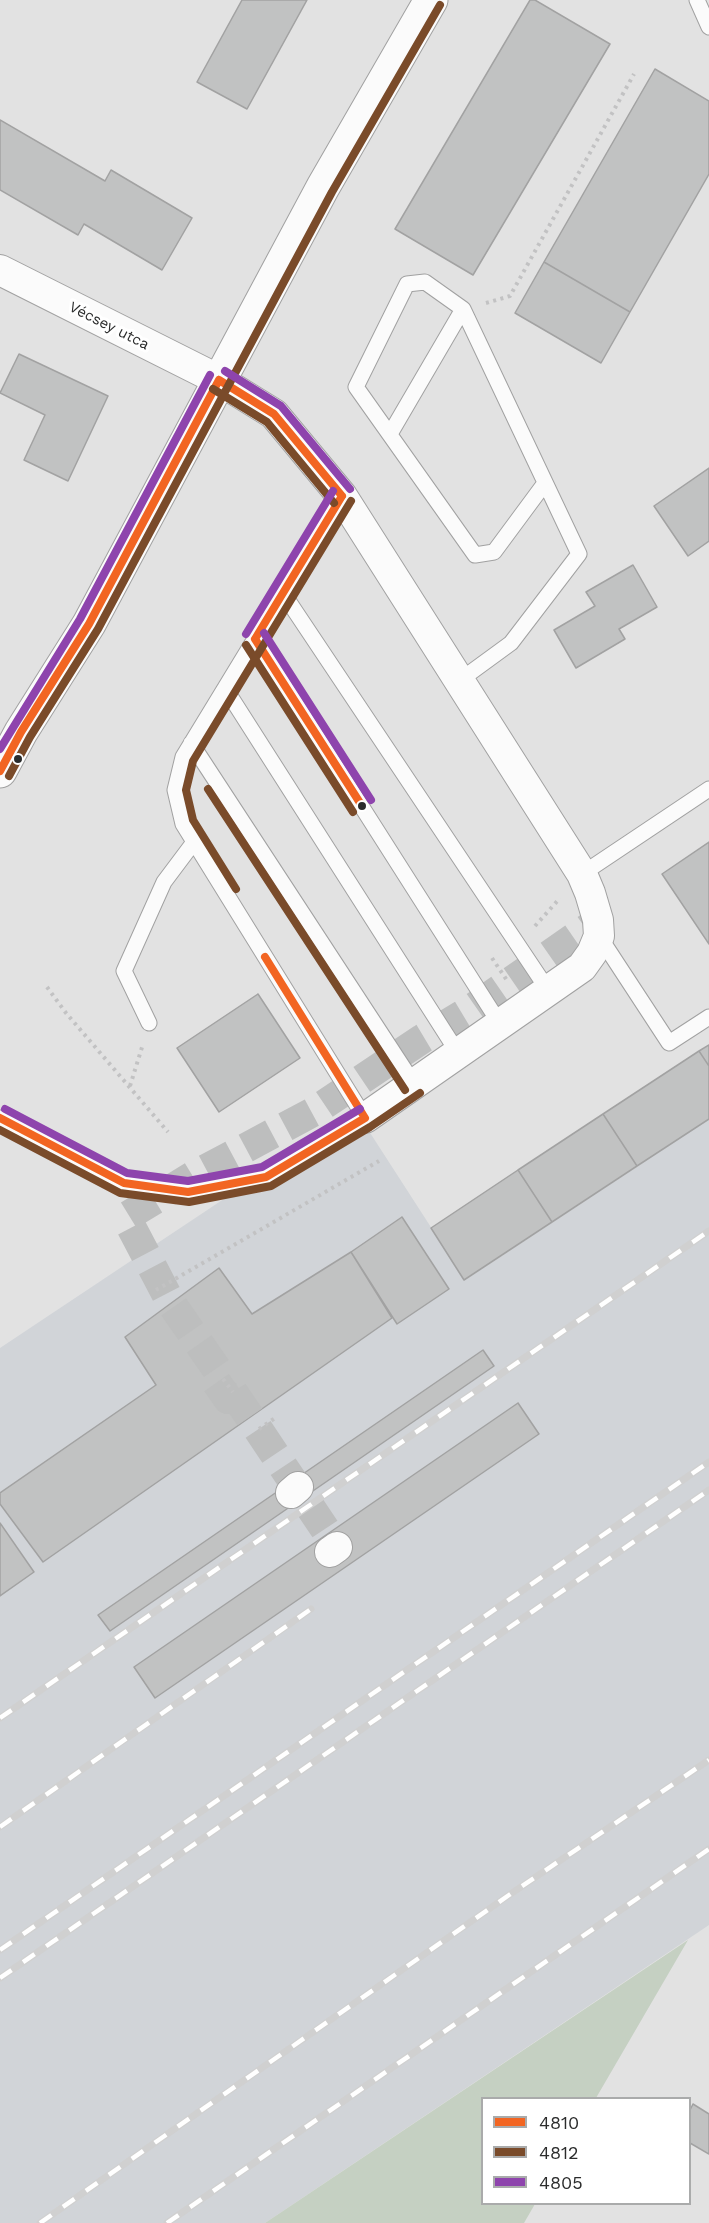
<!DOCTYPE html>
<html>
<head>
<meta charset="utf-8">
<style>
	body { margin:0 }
	#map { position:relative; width:709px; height:2223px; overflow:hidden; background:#e2e2e2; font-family:"Work Sans",sans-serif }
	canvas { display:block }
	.legend { position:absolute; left:481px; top:2097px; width:210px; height:108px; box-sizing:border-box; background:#fff; border:2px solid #aaabab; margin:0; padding:8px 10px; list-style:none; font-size:18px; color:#2b2c2c }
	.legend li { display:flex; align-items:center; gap:12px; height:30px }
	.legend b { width:30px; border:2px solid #aaabab }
</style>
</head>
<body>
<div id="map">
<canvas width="709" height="2223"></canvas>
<ul class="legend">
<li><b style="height:8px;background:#f26522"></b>4810</li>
<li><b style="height:8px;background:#7a4b2a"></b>4812</li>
<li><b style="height:8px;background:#8e44ad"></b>4805</li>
</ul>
</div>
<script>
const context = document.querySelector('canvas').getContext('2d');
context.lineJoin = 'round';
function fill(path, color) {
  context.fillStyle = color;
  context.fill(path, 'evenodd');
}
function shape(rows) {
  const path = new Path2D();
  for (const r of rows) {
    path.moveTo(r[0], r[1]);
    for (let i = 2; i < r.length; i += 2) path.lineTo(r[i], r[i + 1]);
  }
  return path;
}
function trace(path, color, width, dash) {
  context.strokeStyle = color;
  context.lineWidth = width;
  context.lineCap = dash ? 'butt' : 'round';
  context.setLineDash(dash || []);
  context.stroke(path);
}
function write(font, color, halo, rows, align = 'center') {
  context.font = font + ' "Work Sans",sans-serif';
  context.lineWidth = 6;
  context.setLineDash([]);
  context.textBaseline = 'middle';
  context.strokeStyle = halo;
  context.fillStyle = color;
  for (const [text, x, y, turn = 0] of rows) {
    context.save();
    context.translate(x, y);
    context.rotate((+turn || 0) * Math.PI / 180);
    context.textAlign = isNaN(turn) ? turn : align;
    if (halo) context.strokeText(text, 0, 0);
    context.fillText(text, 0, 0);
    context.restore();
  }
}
fill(shape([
	[356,1111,465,1280,709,1119,709,1925,265,2223,0,2223,0,1348]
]), '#d1d4d8');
fill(shape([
	[688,1940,596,2098,482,2098,482,2204,535,2204,524,2223,265,2223]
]), '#c5d0c2');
const building = shape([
	[242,0,307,0,247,109,197,82,242,0],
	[530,0,535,0,610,44,473,275,395,229,530,0],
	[655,69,709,101,709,174,630,312,544,262,655,69],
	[0,120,105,181,111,170,192,218,162,270,84,224,78,235,0,190,0,120],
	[544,262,630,312,601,363,515,313,544,262],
	[19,354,108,396,68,481,24,460,45,415,0,393,19,354],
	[709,468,709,541,688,556,654,506,709,468],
	[633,565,657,607,619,629,625,639,576,668,554,630,595,606,586,592,633,565],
	[709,842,709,944,662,874,709,842],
	[258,994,300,1058,219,1112,177,1048,258,994],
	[709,1045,709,1066,699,1051,709,1045],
	[699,1051,709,1066,709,1119,637,1166,603,1114,699,1051],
	[603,1114,637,1166,552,1222,518,1170,603,1114],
	[518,1170,552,1222,464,1280,431,1228,518,1170],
	[402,1217,449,1289,397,1324,351,1252,402,1217],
	[351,1252,392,1318,43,1562,0,1504,0,1493,156,1385,125,1337,219,1268,252,1314,351,1252],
	[483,1350,494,1366,110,1631,98,1615,483,1350],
	[518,1403,539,1434,155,1698,134,1667,518,1403],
	[0,1523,34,1572,0,1596,0,1523],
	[693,2104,709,2114,709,2154,690,2143,690,2110,693,2104]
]);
fill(building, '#c1c2c2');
trace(building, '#a2a2a2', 1.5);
trace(shape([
	[233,1392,337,1547],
	[238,1398,228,1399,216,1382,218,1371,171,1303,126,1217,193,1176,313,1112,422,1039,467,1012,601,919]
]), '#bdbebe', 30, [30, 15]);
const lane = shape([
	[697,0,709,27],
	[390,434,463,309],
	[283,593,548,990],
	[255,639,500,1024],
	[459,681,511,643,579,554,463,309,425,282,407,284,356,387,475,555,494,552,545,483],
	[225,688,458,1053],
	[191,743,414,1084],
	[582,874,709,789],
	[599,936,669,1043,709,1017],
	[149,1023,124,971,164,882,194,842],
	[0,1118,124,1183,188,1192,266,1177,365,1118,183,824,175,790,183,757,342,496]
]);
const street = shape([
	[0,270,219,380,274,414,342,496,582,874,590,893,598,920,599,936,592,953,582,967,365,1118],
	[291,1493,298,1487],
	[330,1552,337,1547]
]);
const secondary = shape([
	[0,771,21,732,89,624,323,187,431,0]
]);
trace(lane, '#a1a1a1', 17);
trace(street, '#a1a1a1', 32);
trace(secondary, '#a1a1a1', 35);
trace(shape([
	[486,303,510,296,634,74],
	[535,926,560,898],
	[492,958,508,982],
	[47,987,66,1013,168,1132],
	[130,1086,143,1044],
	[156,1290,379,1161],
	[223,1379,233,1392],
	[259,1429,275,1418]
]), '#c2c2c3', 4, [3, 4.5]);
trace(lane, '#fbfbfb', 15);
trace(street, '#fbfbfb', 30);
trace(secondary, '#fbfbfb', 33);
const rail = shape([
	[0,1718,709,1231],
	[0,1827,311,1609],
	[0,1950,709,1462],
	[0,1978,709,1490],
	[40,2223,509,1895,709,1760],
	[167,2223,709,1849]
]);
trace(rail, '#d0d0d0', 7);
trace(rail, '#fff', 4.5, [14]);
trace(shape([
	[219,380,274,414,342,496],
	[255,639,362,806],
	[255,639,342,496],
	[0,771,21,732,89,624,219,380],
	[265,957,365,1118],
	[0,1118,124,1183,188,1192,266,1177,365,1118]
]), '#f26522', 8);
trace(shape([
	[213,389,267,422,334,503],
	[246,645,353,812],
	[9,776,30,737,98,629,332,192,440,5],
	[208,789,405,1090],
	[236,889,193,820,186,790,193,761,351,501],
	[0,1130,120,1193,189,1202,271,1186,370,1127,420,1093]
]), '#7a4b2a', 8);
trace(shape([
	[225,371,281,406,350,489],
	[264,633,371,800],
	[246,634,333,491],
	[0,749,80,619,210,375],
	[5,1109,127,1173,188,1181,262,1167,360,1109]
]), '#8e44ad', 8);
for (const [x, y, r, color] of [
	[18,759,5,"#2b2c2c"],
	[362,806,5,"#2b2c2c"]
]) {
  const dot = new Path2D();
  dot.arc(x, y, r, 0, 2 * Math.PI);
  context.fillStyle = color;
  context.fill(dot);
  trace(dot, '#fff', 2);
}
write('15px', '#2b2c2c', '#fff', [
	["Vécsey utca",109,326,27]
]);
</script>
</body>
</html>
